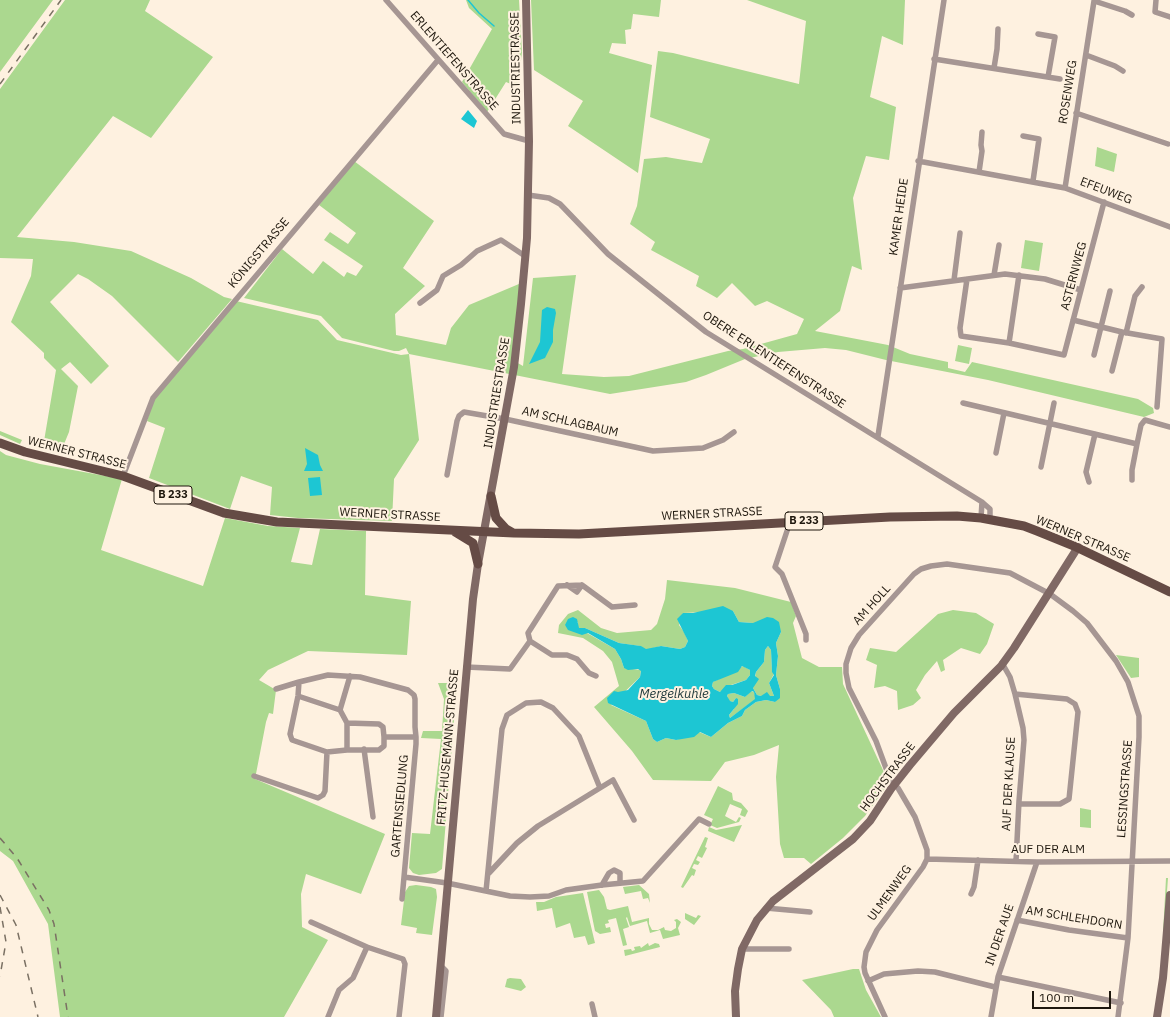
<!DOCTYPE html>
<html>
<head>
<meta charset="utf-8">
<style>
	body { margin:0 }
	#map { position:relative; width:1170px; height:1017px; overflow:hidden; background:#fef1e0; font-family:"IBM Plex Sans",sans-serif }
	canvas { display:block }
	.scale { position:absolute; left:1032px; top:991px; width:79px; height:18px; box-sizing:border-box; border:2px solid #1e170d; border-top:0; padding-left:5px; font-size:12px; line-height:14px; white-space:nowrap; color:#1e170d; -webkit-text-stroke:3px #fef1e0; paint-order:stroke }
</style>
</head>
<body>
<div id="map">
<canvas width="1170" height="1017"></canvas>
<div class="scale">100 m</div>
</div>
<script>
const context = document.querySelector('canvas').getContext('2d');
context.lineJoin = 'round';
function fill(path, color) {
  context.fillStyle = color;
  context.fill(path, 'evenodd');
}
function shape(rows) {
  const path = new Path2D();
  for (const r of rows) {
    path.moveTo(r[0], r[1]);
    for (let i = 2; i < r.length; i += 2) path.lineTo(r[i], r[i + 1]);
  }
  return path;
}
function trace(path, color, width, dash) {
  context.strokeStyle = color;
  context.lineWidth = width;
  context.lineCap = dash ? 'butt' : 'round';
  context.setLineDash(dash || []);
  context.stroke(path);
}
function write(font, color, halo, rows, align = 'center') {
  context.font = font + ' "IBM Plex Sans",sans-serif';
  context.lineWidth = 4;
  context.setLineDash([]);
  context.textBaseline = 'middle';
  context.strokeStyle = halo;
  context.fillStyle = color;
  for (const [text, x, y, turn = 0] of rows) {
    context.save();
    context.translate(x, y);
    context.rotate((+turn || 0) * Math.PI / 180);
    context.textAlign = isNaN(turn) ? turn : align;
    if (halo) context.strokeText(text, 0, 0);
    context.fillText(text, 0, 0);
    context.restore();
  }
}
fill(shape([
	[0,0,53,0,0,72],
	[65,0,150,0,145,11,213,57,151,138,113,116,17,237,74,242,131,251,191,278,224,297,232,299,178,362,112,296,88,279,78,274,50,302,109,366,91,384,70,362,61,369,78,386,69,432,62,449,43,447,56,370,44,358,44,353,11,322,31,276,33,259,0,258,0,89],
	[466,0,519,0,522,52,518,87,506,82,487,112,462,82,492,29,469,8],
	[531,0,661,0,659,17,633,14,631,29,625,30,626,44,612,43,609,53,652,65,638,173,568,126,583,101,534,70],
	[747,0,905,0,903,45,882,36,870,97,896,107,889,160,866,156,853,198,862,270,852,266,840,311,815,331,888,345,910,354,948,362,948,368,965,372,972,362,1138,399,1153,408,1154,413,1144,417,988,380,886,360,846,350,825,348,778,352,745,359,706,375,686,382,610,394,409,354,419,440,394,479,392,521,298,518,270,515,272,487,241,476,230,509,149,478,165,428,147,421,153,401,236,301,318,320,337,340,401,355,409,354,406,348,399,351,394,351,342,338,321,316,244,298,282,249,313,274,323,261,344,277,347,272,356,276,363,266,324,240,330,232,348,244,356,233,319,205,354,161,434,221,403,268,425,286,395,314,396,335,446,345,451,328,469,305,526,281,516,362,523,366,533,278,576,275,562,374,604,377,629,376,728,351,743,349,797,334,804,319,767,301,755,306,732,283,717,298,696,286,699,276,651,250,655,242,630,224,637,206,644,159,666,157,702,163,710,139,650,117,658,51,673,53,799,84,806,21],
	[1097,147,1117,154,1114,172,1095,166],
	[1025,240,1043,243,1039,271,1021,268],
	[958,345,972,348,969,364,955,361],
	[0,431,22,440,20,444,0,435],
	[0,451,6,455,40,464,122,479,101,550,203,586,225,518,268,526,300,528,291,562,312,565,320,529,366,531,365,595,411,601,407,655,308,651,268,670,259,680,276,690,273,714,269,713,266,722,255,779,385,834,361,894,306,874,301,894,302,927,328,940,284,1017,60,1017,48,924,13,861,0,851],
	[667,580,735,588,791,602,796,616,793,623,802,658,819,667,842,667,843,684,889,783,865,816,843,838,811,864,804,858,784,858,780,844,776,777,779,745,754,755,725,762,711,781,653,780,632,751,594,707,619,686,612,662,603,651,583,638,558,633,559,625,568,614,578,610,601,628,617,633,651,630,657,624,665,599],
	[733,611,739,622,753,623,781,632,776,643,778,656,776,675,780,689,775,702,766,700,756,702,745,710,742,716,728,723,711,737,699,732,676,740,666,738,657,742,653,739,646,721,611,705,640,677,641,670,624,668,621,659,615,649,587,633,565,625,578,622,577,626,579,629,585,628,619,643,640,646,646,650,661,646,680,649,685,647,688,641,684,632,679,625,683,613],
	[953,610,976,613,994,624,987,644,980,654,961,648,943,660,945,670,941,672,937,661,925,675,916,690,921,698,913,705,898,710,897,691,885,686,874,688,877,665,866,660,870,648,896,652,938,614],
	[768,646,771,650,772,671,774,674,769,683,774,696,761,696,757,695,753,688,756,672,764,662,765,650],
	[1116,655,1139,658,1139,677,1131,678],
	[743,666,750,670,750,675,746,680,731,685,720,692,714,689,712,686,713,682],
	[438,683,457,683,442,869,436,873,419,875,413,873,409,868,412,833,430,834,441,739,421,738,423,731,442,731,444,699],
	[751,691,754,692,756,699,730,718,729,715,734,709,736,698,733,702,729,701,727,696,728,694,734,693,745,697],
	[718,786,732,793,733,800,741,803,748,811,745,817,740,815,742,809,730,804,725,816,736,822,739,817,741,818,739,822,717,828,710,825,713,819,704,815],
	[1080,808,1091,810,1091,828,1080,827],
	[742,825,734,842,708,831,709,827,716,830],
	[705,837,708,838,705,847,707,848,702,858,698,856,696,860,700,862,698,865,694,864,692,868,696,870,694,876,692,875,683,888,681,887],
	[1166,878,1168,878,1164,933,1163,933],
	[416,885,431,887,436,889,437,897,432,935,416,933,417,928,401,925,405,892,409,886],
	[639,885,649,894,650,903,648,898,643,899,641,891,625,894,623,887],
	[599,890,604,897,607,909,610,910,628,906,632,922,649,918,649,924,652,930,658,930,664,927,665,930,671,931,676,928,676,922,674,920,677,919,681,922,678,928,680,935,663,939,660,930,650,933,647,921,630,926,627,917,626,918,629,927,623,929,627,945,623,946,616,918,608,920,609,923,605,924,606,928,610,927,611,932,600,934,595,931,587,892],
	[583,893,595,943,588,945,585,936,574,938,570,923,556,928,552,908,537,911,536,902,544,902,556,897],
	[685,913,696,918,698,915,701,916,694,925,685,919],
	[648,943,649,946,655,943,659,944,660,947,625,956,624,950,631,949,632,951,635,950,634,947,640,946,641,948],
	[853,969,859,969,866,990,881,1017,834,1017,831,1010,802,980],
	[510,978,521,979,526,987,521,991,505,987,507,979]
]), '#abd88f');
fill(shape([
	[468,110,477,121,474,128,461,119],
	[547,307,555,309,556,313,553,330,553,342,545,358,529,364,540,342,542,310],
	[305,448,318,455,320,465,323,471,304,471,307,464],
	[320,477,322,495,310,496,308,478],
	[723,606,733,611,739,622,753,623,767,617,773,618,779,622,781,632,776,643,778,656,776,675,780,689,780,698,775,702,766,700,756,702,745,710,742,716,728,723,711,737,700,732,694,737,676,740,666,738,657,742,653,739,646,721,608,703,607,698,614,691,618,692,628,690,640,677,641,671,638,669,628,670,624,668,621,659,615,649,588,633,582,635,568,630,565,625,568,619,573,617,577,619,579,628,585,628,619,643,641,646,646,649,661,646,680,649,685,647,688,641,677,619,683,613,693,613],
	[768,646,771,650,772,672,774,675,769,683,774,696,770,696,767,692,761,696,757,695,753,688,759,679,755,676,756,672,764,662,765,650],
	[742,666,750,670,750,675,746,680,732,685,726,685,720,692,714,689,712,686,713,682,738,672],
	[752,691,754,692,755,699,730,718,729,715,738,704,738,699,736,698,733,702,730,701,727,696,728,694,734,693,745,697]
]), '#1dc6d3');
trace(shape([
	[468,0,479,13,494,26]
]), '#1dc6d3', 1.5);
trace(shape([
	[386,0,504,134,529,141],
	[1156,0,1155,12,1170,17],
	[1038,34,1055,37,1048,77],
	[1086,55,1115,66,1123,71],
	[934,59,1060,79],
	[994,68,997,49,998,29],
	[1076,113,1168,144],
	[1023,136,1039,139,1033,181],
	[918,161,1065,188,1170,227],
	[979,172,982,151,981,145,982,132],
	[1065,188,1094,1,1125,11,1132,15],
	[528,195,549,198,560,204,608,254,706,332,982,502,990,509,990,519],
	[994,275,999,245],
	[967,279,960,328,961,336,1009,343,1064,355,1104,202],
	[954,280,960,233],
	[900,288,1005,274,1045,279,1081,290],
	[420,303,437,290,443,276,461,265,477,251,501,240,525,256],
	[1073,320,1122,332,1162,339,1157,407],
	[1126,333,1135,296,1142,287],
	[1009,343,1019,275],
	[1094,355,1110,291],
	[1112,371,1122,332],
	[963,403,1137,444,1141,425,1145,420,1170,427],
	[878,436,944,0],
	[996,453,1004,413],
	[1041,467,1054,403],
	[447,475,457,421,459,416,464,412,505,419,653,451,703,448,723,440,734,432],
	[123,476,153,398,438,60],
	[1132,480,1132,470,1137,444],
	[1089,482,1086,472,1095,434],
	[981,518,982,502],
	[790,522,775,567,782,574,806,634,806,640],
	[567,585,577,592,582,585],
	[530,641,528,633,558,586,582,585,612,607,635,605],
	[530,641,552,655,567,655,577,659,589,673,596,676],
	[1002,663,1010,677,1015,694,1023,728,1024,740,1019,801,1016,861],
	[466,667,510,669,530,641],
	[276,689,299,682],
	[1015,694,1067,699,1075,704,1078,712,1069,799,1060,804,1019,804],
	[298,696,340,710],
	[347,723,379,724,383,727,384,737],
	[416,737,384,737,384,746,379,750,347,750,327,752,292,740,290,734,298,696,299,682,328,675,360,677,408,690,414,695,415,699,415,727,416,737,416,744,404,877,447,883,510,896,530,897,549,896,566,890,602,885,643,881,699,819,709,824],
	[364,749,373,817],
	[347,750,347,723,340,710,350,676],
	[254,776,318,798,323,795,325,791,327,752],
	[927,859,1037,862,1170,861],
	[489,873,517,843,538,826,613,780,634,820],
	[602,885,609,873,614,870,620,873,620,883],
	[486,891,502,729,507,715,526,703,541,702,553,708,579,736,600,788],
	[971,894,974,887,978,860],
	[402,899,404,877],
	[766,908,810,912],
	[1017,920,1069,930,1128,938],
	[311,922,367,947,403,959,405,964,399,1017],
	[742,949,789,949],
	[440,965,446,971,441,1017],
	[998,977,1121,1003],
	[868,981,884,974,918,971,935,972,995,987],
	[592,1004,595,1017],
	[328,1017,339,990,353,978,367,947],
	[885,1017,865,973,864,967,866,952,877,930,923,867,927,859,927,850,915,817,898,788,890,779,876,741,849,688,846,673,846,664,851,648,859,635,914,574,921,569,931,566,947,564,1010,573,1050,594,1073,611,1087,623,1116,661,1128,682,1139,716,1139,737,1128,938,1118,1017],
	[991,1017,998,977,1037,862]
]), '#a69693', 5.5);
trace(shape([
	[436,1017,473,599,478,564,514,367,521,304,527,238,529,141,526,0],
	[736,1017,735,991,738,969,742,949,757,920,773,901,853,839,870,821,891,789,910,765,954,713,1001,666,1014,648,1078,547],
	[1157,1017,1163,978,1170,895]
]), '#806965', 8);
trace(shape([
	[0,443,25,452,123,476,224,513,277,522,514,533,579,534,890,517,957,516,981,518,1024,526,1037,531,1074,546,1170,592],
	[491,496,496,518,506,529,513,533],
	[455,532,473,543,478,564]
]), '#654b45', 9);
trace(shape([
	[0,84,61,0],
	[0,838,17,858,49,910,54,924,68,1017],
	[0,895,16,925,38,1017],
	[0,907,6,942,0,976]
]), '#7a7063', 1.5, [7, 7]);
for (const [x, y, w] of [
	[173,495,38],
	[804,521,38]
]) {
  const box = new Path2D();
  box.roundRect(x - w / 2, y - 9, w, 18, 3);
  context.fillStyle = '#fef1e0';
  context.fill(box);
  trace(box, '#1e170d', 1);
}
write('bold 11px', '#1e170d', null, [
	["B 233",173,495],
	["B 233",804,521]
]);
write('12px', '#1e170d', '#fef1e0', [
	["ERLENTIEFENSTRASSE",454,61,49],
	["INDUSTRIESTRASSE",516,68,-91],
	["ROSENWEG",1068,92,-81],
	["EFEUWEG",1106,191,21],
	["KAMER HEIDE",899,217,-82],
	["KÖNIGSTRASSE",259,253,-50],
	["ASTERNWEG",1074,276,-75],
	["OBERE ERLENTIEFENSTRASSE",774,360,33],
	["INDUSTRIESTRASSE",497,393,-81],
	["AM SCHLAGBAUM",570,422,13],
	["WERNER STRASSE",77,453,14],
	["WERNER STRASSE",712,514,-3],
	["WERNER STRASSE",390,515,3],
	["WERNER STRASSE",1083,539,23],
	["AM HOLL",872,605,-48],
	["FRITZ-HUSEMANN-STRASSE",448,747,-85],
	["HOCHSTRASSE",888,777,-53],
	["AUF DER KLAUSE",1009,784,-87],
	["LESSINGSTRASSE",1125,789,-86],
	["GARTENSIEDLUNG",400,806,-85],
	["AUF DER ALM",1048,850],
	["ULMENWEG",890,893,-54],
	["AM SCHLEHDORN",1074,918,9],
	["IN DER AUE",1000,935,-71]
]);
write('italic 13px', '#233c3e', '#fef1e0', [
	["Mergelkuhle",674,694]
]);
</script>
</body>
</html>
